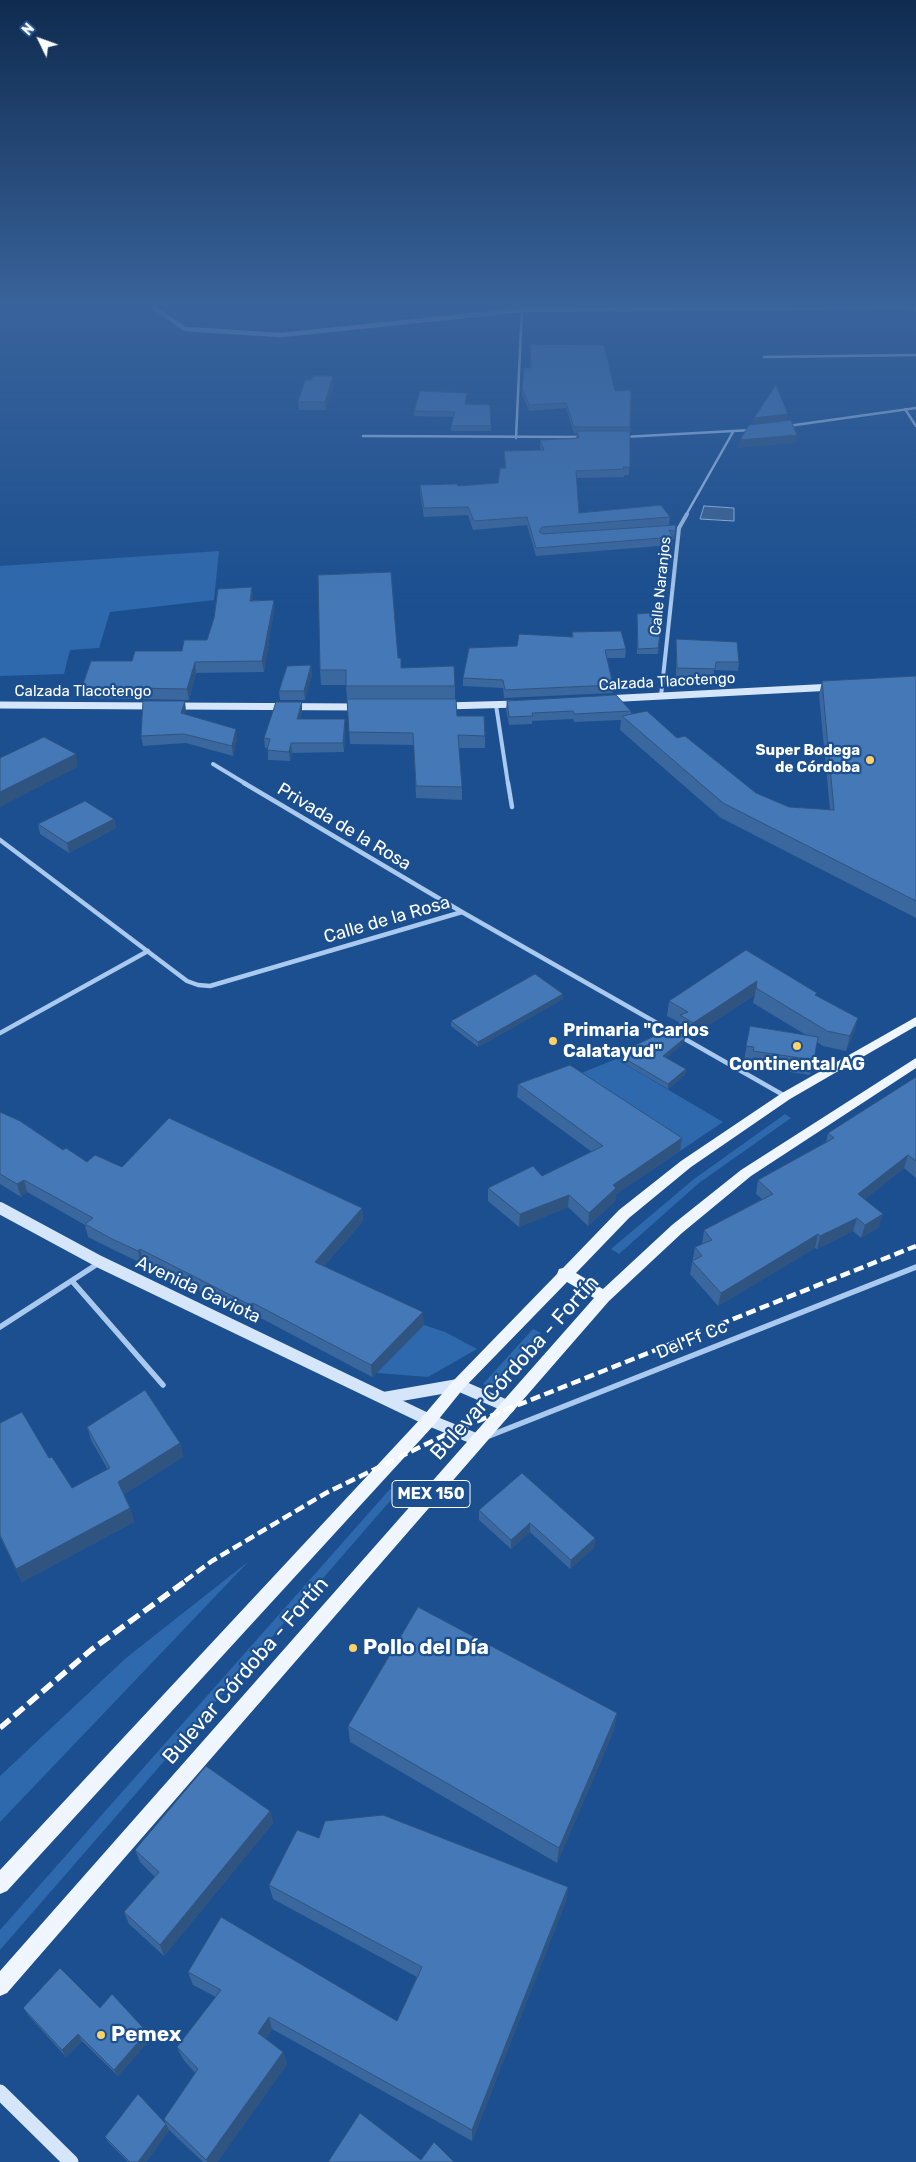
<!DOCTYPE html>
<html>
<head>
<meta charset="utf-8">
<style>
	body { margin:0 }
	#map { position:relative; width:916px; height:2162px; overflow:hidden; background:#1b4f8f; font-family:Rubik,sans-serif }
	canvas { display:block }
	.north { position:absolute; left:15px; top:15px; width:50px; height:50px; -webkit-text-stroke:4px #1b4f8f; paint-order:stroke; rotate:312deg; font-size:14px; font-weight:700; line-height:20px; text-align:center; color:#fff }
	.north::after { content:''; display:block; margin:auto; width:18px; height:22px; background:#fff; clip-path:polygon(50% 0,100% 100%,50% 72%,0 100%) }
</style>
</head>
<body>
<div id="map">
<canvas width="916" height="2162"></canvas>
<div class="north">N</div>
</div>
<script>
const context = document.querySelector('canvas').getContext('2d');
context.lineJoin = 'round';
function fill(path, color) {
  context.fillStyle = color;
  context.fill(path, 'evenodd');
}
function shape(rows) {
  const path = new Path2D();
  for (const r of rows) {
    path.moveTo(r[0], r[1]);
    for (let i = 2; i < r.length; i += 2) path.lineTo(r[i], r[i + 1]);
  }
  return path;
}
function trace(path, color, width, dash) {
  context.strokeStyle = color;
  context.lineWidth = width;
  context.lineCap = dash ? 'butt' : 'round';
  context.setLineDash(dash || []);
  context.stroke(path);
}
function write(font, color, halo, rows, align = 'center') {
  context.font = font + ' Rubik,sans-serif';
  context.lineWidth = 4.5;
  context.setLineDash([]);
  context.textBaseline = 'middle';
  context.strokeStyle = halo;
  context.fillStyle = color;
  for (const [text, x, y, turn = 0] of rows) {
    context.save();
    context.translate(x, y);
    context.rotate((+turn || 0) * Math.PI / 180);
    context.textAlign = isNaN(turn) ? turn : align;
    if (halo) context.strokeText(text, 0, 0);
    context.fillText(text, 0, 0);
    context.restore();
  }
}
fill(shape([
	[219,551,214,600,110,612,99,648,70,650,64,674,0,676,0,566],
	[616,1059,723,1122,680,1151,569,1078],
	[785,1114,791,1118,699,1183,619,1254,611,1249,694,1179],
	[424,1325,445,1332,477,1349,428,1377,377,1373],
	[533,1329,541,1333,491,1388,483,1384],
	[390,1489,397,1493,0,1950,0,1930],
	[249,1561,0,1822,0,1776,126,1658]
]), '#2e69ad');
const water = shape([
	[704,506,734,508,734,521,700,519,704,506]
]);
fill(water, '#3c6290');
trace(water, '#9cc4f0', 1);
trace(shape([
	[153,307,185,329,281,335,522,310,916,307]
]), '#9cc4f0', 4.5);
trace(shape([
	[914,307,916,311],
	[764,357,916,355],
	[905,409,916,426],
	[788,426,916,408],
	[363,436,582,437],
	[623,437,752,430],
	[516,438,522,307],
	[686,515,733,432]
]), '#a9c9ee', 2.5);
trace(shape([
	[661,696,679,528,687,514],
	[496,705,508,784],
	[213,764,246,784]
]), '#a9c9ee', 4);
trace(shape([
	[244,783,462,912],
	[508,783,512,807],
	[0,840,187,981,198,985,210,986,462,912,785,1096],
	[0,1033,148,951]
]), '#a9c9ee', 4.5);
trace(shape([
	[72,1281,163,1385],
	[0,1327,99,1263],
	[489,1436,916,1267]
]), '#a9c9ee', 5.5);
trace(shape([
	[605,699,833,687],
	[0,705,156,706],
	[173,706,361,707],
	[445,706,518,704]
]), '#d6e6fa', 7);
trace(shape([
	[0,1208,100,1262,429,1420,478,1440],
	[384,1398,458,1385,509,1407]
]), '#d6e6fa', 12);
trace(shape([
	[0,2092,71,2162]
]), '#d6e6fa', 15);
fill(shape([
	[916,1017,916,1026,790,1099,691,1167,629,1218,576,1273,603,1289,672,1225,741,1170,916,1058,916,1068,751,1176,682,1233,609,1301,7,1993,0,1996,0,1971,594,1298,567,1282,463,1389,434,1425,7,1891,0,1894,0,1870,424,1415,453,1381,557,1274,559,1269,563,1268,619,1210,681,1161,782,1093,916,1017]
]), '#f0f6ff');
trace(shape([
	[185,1581,212,1561,326,1493,453,1431,916,1246]
]), '#fff', 4.5, [10, 4.5]);
trace(shape([
	[0,1728,91,1650,187,1580]
]), '#fff', 5.5, [13, 5.5]);
fill(shape([
	[530,344,615,391,630,427,629,475,624,475,624,477,576,478,579,513,670,517,669,525,676,525,674,539,673,539,672,545,536,556,527,525,473,530,468,515,424,517,420,493,420,485,458,486,498,483,505,468,504,451,541,450,540,447,540,440,576,438,577,433,574,433,566,408,529,411,522,394,522,388,530,368],
	[333,384,326,410,299,410,298,402],
	[467,393,466,404,491,426,491,431,451,431,451,426,454,417,414,416,414,411],
	[252,587,252,600,274,600,274,610,264,672,196,673,189,700,84,698,82,687,132,661,182,651,207,640],
	[663,612,658,654,637,654,637,614],
	[572,632,626,649,625,658,607,658,613,685,613,693,504,698,503,688,463,686,463,678,517,646,572,637],
	[676,639,739,662,738,671,714,670,714,677,676,676],
	[398,658,401,668,455,686,455,699,457,716,485,736,485,748,459,748,462,787,462,800,416,798,414,745,350,744,346,685,321,685,320,670],
	[311,665,312,675,305,700,280,700,279,691],
	[916,676,916,918,721,818,620,730,621,720,574,722,573,719,532,721,532,724,509,725,506,709,507,701,631,711,631,714,677,738,756,793,789,807,830,810,819,695,822,681],
	[302,702,302,711,300,719,345,719,345,728,344,752,292,753,290,761,268,760,268,748,265,748,264,738],
	[186,711,185,714,237,739,233,756,186,743,143,746,141,736],
	[114,819,116,828,69,853,40,834,38,824],
	[746,950,817,996,858,1018,854,1033,846,1051,823,1046,817,1042,810,1075,750,1066,751,1062,744,1061,750,1026,806,1035,753,1003,755,995,690,1037,678,1030,679,1022,667,1016,669,1001],
	[563,994,563,999,478,1047,451,1026,451,1021],
	[684,1043,666,1058,686,1069,685,1075,668,1089,616,1059,617,1054],
	[916,1077,916,1178,904,1168,865,1199,879,1227,861,1238,853,1231,817,1249,815,1248,718,1306,690,1274,695,1247,702,1244,704,1230,762,1199,756,1194,758,1180,826,1142,828,1133],
	[518,1084,682,1138,680,1151,616,1194,615,1201,588,1226,568,1207,519,1227,488,1201,488,1188,542,1176,592,1152,517,1097],
	[0,1112,63,1150,87,1162,362,1208,363,1221,324,1266,424,1325,372,1377,255,1315,252,1318,143,1261,141,1263,114,1250,88,1237,85,1225,27,1192,21,1197,0,1184],
	[0,1423,49,1458,72,1488,108,1470,91,1440,87,1427,180,1443,183,1457,124,1494,130,1508,134,1522,22,1582,0,1537],
	[479,1510,595,1538,594,1548,570,1569,530,1532,511,1549,479,1520],
	[617,1713,614,1730,557,1863,350,1742,348,1726],
	[270,1811,273,1823,164,1956,129,1924,124,1912,155,1877,140,1862,135,1850],
	[319,1838,568,1887,566,1901,472,2141,272,2029,266,2039,283,2052,287,2064,217,2162,203,2162,169,2130,146,2162,128,2162,109,2143,105,2137,166,2124,164,2119,195,2073,183,2059,177,2047,216,1997,193,1985,188,1972,397,2021,417,1977,273,1899,269,1885],
	[23,2008,100,2008,151,2038,118,2076,82,2041,66,2057,28,2015]
]), '#3a679d');
fill(shape([
	[333,376,333,384,326,410,325,402],
	[788,414,787,422,753,426,754,418],
	[797,435,796,443,738,448,740,440],
	[252,587,253,598,251,611,250,601],
	[274,600,274,610,264,672,262,661],
	[195,662,196,673,189,700,187,689],
	[311,665,312,675,305,700,304,691],
	[185,701,186,711,183,723,181,713],
	[302,702,302,711,298,729,297,719],
	[345,719,345,728,344,752,343,743],
	[236,729,237,739,233,756,232,746],
	[291,743,292,753,290,761,289,752],
	[76,754,78,767,0,807,0,792],
	[114,819,116,828,69,853,67,843],
	[757,981,755,995,690,1037,693,1023],
	[563,994,563,999,478,1047,478,1042],
	[858,1018,854,1033,846,1051,850,1036],
	[685,1038,684,1043,662,1062,663,1056],
	[686,1069,685,1075,668,1089,668,1084],
	[682,1138,680,1151,616,1194,615,1201,588,1226,589,1213,613,1185],
	[908,1155,904,1168,855,1207,858,1194],
	[24,1180,27,1192,21,1197,17,1184],
	[569,1195,568,1207,519,1227,520,1214],
	[362,1208,363,1221,316,1275,315,1262],
	[883,1214,879,1227,861,1238,865,1225],
	[857,1218,853,1231,817,1249,820,1236],
	[818,1234,815,1248,718,1306,721,1293],
	[140,1249,143,1261,141,1263,138,1251],
	[253,1303,255,1315,252,1318,250,1305],
	[423,1312,424,1325,372,1377,371,1365],
	[180,1443,183,1457,122,1495,118,1482],
	[130,1508,134,1522,22,1582,16,1569],
	[530,1523,530,1532,511,1549,511,1540],
	[595,1538,594,1548,570,1569,571,1560],
	[617,1713,614,1730,557,1863,559,1848],
	[270,1811,273,1823,164,1956,160,1945],
	[568,1887,566,1901,472,2141,472,2130],
	[269,2017,272,2029,262,2045,258,2033],
	[147,2032,151,2038,118,2076,114,2070],
	[78,2034,82,2041,66,2057,62,2050],
	[283,2052,287,2064,217,2162,208,2162,206,2160],
	[166,2124,169,2130,146,2162,138,2162]
]), '#305480');
const building = shape([
	[530,344,604,345,615,391,631,390,630,427,574,427,566,403,529,405,522,388,524,368,531,368,530,344],
	[313,376,333,376,325,402,298,402,305,380,311,380,313,376],
	[776,385,788,414,754,418,776,385],
	[420,391,467,393,465,404,490,405,491,426,451,426,455,412,414,411,420,391],
	[791,420,797,435,740,440,749,425,791,420],
	[577,431,630,431,630,467,623,467,624,469,576,471,579,513,661,505,670,517,542,527,539,532,543,534,676,525,675,531,669,530,673,537,536,548,527,517,474,521,468,507,424,508,420,485,457,484,458,486,498,483,500,468,506,468,504,451,544,450,540,440,579,438,577,431],
	[391,572,398,658,401,658,401,668,454,666,455,686,346,686,346,670,320,670,318,575,391,572],
	[252,587,250,601,274,600,262,661,195,662,187,689,82,687,91,661,132,661,135,651,182,651,184,640,207,640,214,618,218,589,252,587],
	[663,612,658,648,638,649,637,614,663,612],
	[621,631,626,649,605,650,613,685,505,690,503,680,463,678,469,648,517,646,519,634,573,637,572,632,621,631],
	[676,639,737,642,739,662,716,662,715,669,677,668,676,639],
	[311,665,304,691,279,691,287,666,311,665],
	[916,676,916,901,723,803,622,716,647,711,677,738,685,736,756,793,789,807,834,810,822,681,916,676],
	[616,695,631,711,574,714,573,711,532,713,533,716,509,717,507,701,616,695],
	[347,699,456,699,457,716,484,716,485,736,458,735,462,787,416,786,413,733,349,732,347,699],
	[143,701,185,701,181,713,236,729,232,746,184,734,141,736,143,701],
	[276,702,302,702,297,719,345,719,343,743,291,743,289,752,267,750,270,739,264,738,276,702],
	[44,737,76,754,0,792,0,758,44,737],
	[85,801,114,819,67,843,38,824,85,801],
	[746,950,817,993,815,995,858,1018,850,1036,827,1031,756,988,757,981,693,1023,680,1015,688,1012,669,1001,746,950],
	[535,974,563,994,478,1042,451,1021,535,974],
	[750,1026,818,1037,814,1060,753,1051,754,1047,746,1046,750,1026],
	[669,1029,685,1038,663,1056,686,1069,668,1084,617,1054,669,1029],
	[570,1065,682,1138,613,1185,616,1188,589,1213,569,1195,520,1214,488,1188,533,1166,542,1176,603,1146,518,1084,570,1065],
	[916,1077,916,1161,908,1155,858,1194,883,1214,865,1225,857,1218,820,1236,818,1234,721,1293,692,1261,702,1256,695,1247,712,1240,704,1230,773,1194,758,1180,834,1138,828,1133,916,1077],
	[0,1112,20,1121,63,1150,66,1148,87,1162,95,1155,122,1167,169,1118,362,1208,315,1262,423,1312,371,1365,253,1303,250,1305,140,1249,138,1251,110,1238,85,1224,93,1218,24,1180,17,1184,0,1174,0,1112],
	[145,1390,180,1443,118,1482,130,1508,16,1569,0,1535,0,1423,22,1412,49,1458,52,1457,72,1488,110,1468,87,1427,145,1390],
	[522,1473,595,1538,571,1560,530,1523,511,1540,479,1510,522,1473],
	[418,1607,617,1713,559,1848,348,1726,418,1607],
	[206,1766,270,1811,160,1945,124,1912,159,1872,135,1850,206,1766],
	[383,1815,568,1887,472,2130,269,2017,258,2033,283,2052,206,2160,164,2119,198,2069,177,2047,221,1990,188,1972,221,1917,397,2021,422,1967,269,1885,297,1830,319,1838,325,1821,383,1815],
	[60,1968,100,2008,112,1994,147,2032,114,2070,78,2034,62,2050,23,2008,60,1968],
	[138,2094,166,2124,138,2162,130,2162,105,2137,138,2094],
	[360,2113,421,2160,434,2142,454,2162,328,2162,360,2113]
]);
fill(building, '#4478b7');
trace(building, '#305480', 1);
const sky = context.createLinearGradient(0, 0, 0, 610);
sky.addColorStop(0, '#0f2b4f');
sky.addColorStop(0.5, '#39639b');
sky.addColorStop(1, '#39639b00');
context.fillStyle = sky;
context.fillRect(0, 0, 916, 610);
for (const [x, y, r, color] of [
	[870,760,5,"#ffd166"],
	[553,1041,5,"#ffd166"],
	[797,1046,5,"#ffd166"],
	[353,1648,5,"#ffd166"],
	[101,2035,5,"#ffd166"]
]) {
  const dot = new Path2D();
  dot.arc(x, y, r, 0, 2 * Math.PI);
  context.fillStyle = color;
  context.fill(dot);
  trace(dot, '#1b4f8f', 2);
}
write('15px', '#fff', '#1b4f8f', [
	["Calle Naranjos",661,586,-84],
	["Calzada Tlacotengo",667,682,-3],
	["Calzada Tlacotengo",83,692]
]);
write('bold 15px', '#fff', '#1b4f8f', [
	["Super Bodega",860,751],
	["de Córdoba",860,768]
], 'right');
for (const [x, y, w] of [
	[431,1494,78]
]) {
  const box = new Path2D();
  box.roundRect(x - w / 2, y - 13.5, w, 27, 4);
  context.fillStyle = '#1b4f8f';
  context.fill(box);
  trace(box, '#fff', 1);
}
write('bold 16px', '#fff', null, [
	["MEX 150",431,1494]
]);
write('18px', '#fff', '#1b4f8f', [
	["Privada de la Rosa",344,827,31],
	["Calle de la Rosa",387,920,-16],
	["Avenida Gaviota",198,1290,25],
	["Del Ff Cc",692,1340,-22]
]);
write('bold 18px', '#fff', '#1b4f8f', [
	["Primaria \"Carlos",563,1031],
	["Calatayud\"",563,1052],
	["Continental AG",797,1065,"center"]
], 'left');
write('21px', '#fff', '#1b4f8f', [
	["Bulevar Córdoba - Fortín",515,1368,-48],
	["Bulevar Córdoba - Fortín",246,1671,-49]
]);
write('bold 21px', '#fff', '#1b4f8f', [
	["Pollo del Día",363,1648],
	["Pemex",111,2035]
], 'left');
</script>
</body>
</html>
